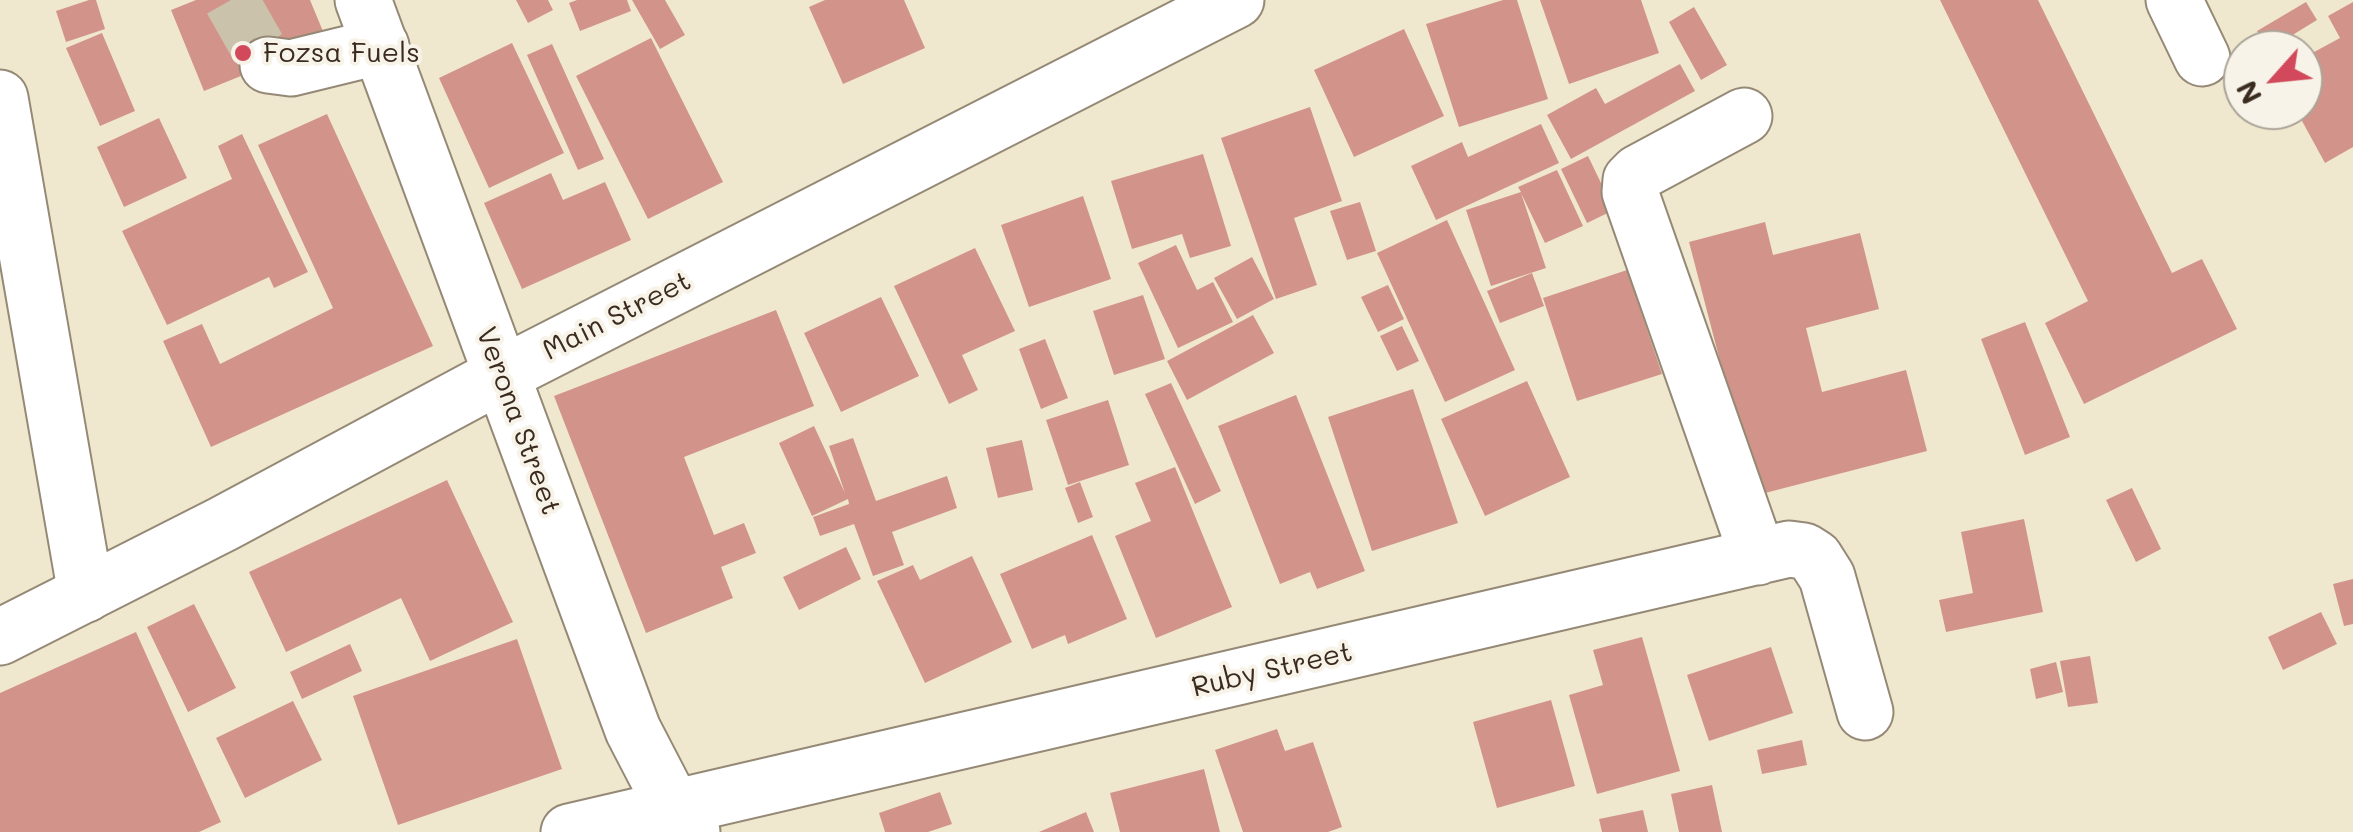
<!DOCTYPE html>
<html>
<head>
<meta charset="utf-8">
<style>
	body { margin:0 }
	#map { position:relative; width:2353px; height:832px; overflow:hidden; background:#efe8cf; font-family:Mali,sans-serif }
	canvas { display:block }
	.north { position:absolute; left:2223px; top:30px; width:100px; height:100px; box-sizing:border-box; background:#f7f3e8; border:2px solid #aca397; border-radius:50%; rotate:243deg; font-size:28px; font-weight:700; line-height:40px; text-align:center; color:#3b2a1e }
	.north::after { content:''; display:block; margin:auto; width:35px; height:45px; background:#d1495b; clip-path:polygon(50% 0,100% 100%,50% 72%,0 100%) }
</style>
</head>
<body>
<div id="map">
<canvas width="2353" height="832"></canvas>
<div class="north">N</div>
</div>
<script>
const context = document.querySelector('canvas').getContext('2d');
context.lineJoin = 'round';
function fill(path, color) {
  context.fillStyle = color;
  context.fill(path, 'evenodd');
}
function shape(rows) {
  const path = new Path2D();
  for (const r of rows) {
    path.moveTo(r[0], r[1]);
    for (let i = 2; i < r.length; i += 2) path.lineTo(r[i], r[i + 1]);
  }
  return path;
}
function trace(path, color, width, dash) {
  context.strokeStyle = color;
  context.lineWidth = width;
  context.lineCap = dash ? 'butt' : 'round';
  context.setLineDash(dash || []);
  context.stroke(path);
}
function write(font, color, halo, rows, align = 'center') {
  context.font = font + ' Mali,sans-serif';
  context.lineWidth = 8;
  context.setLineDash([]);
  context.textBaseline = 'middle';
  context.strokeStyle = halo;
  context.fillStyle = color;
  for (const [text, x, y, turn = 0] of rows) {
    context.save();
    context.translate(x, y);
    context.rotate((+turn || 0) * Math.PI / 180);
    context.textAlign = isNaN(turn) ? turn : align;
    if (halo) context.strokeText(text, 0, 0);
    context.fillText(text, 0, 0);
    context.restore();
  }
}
fill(shape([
	[89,0,96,0,105,29,66,42,56,11],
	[196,0,310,0,327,41,204,91,171,10],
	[516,0,548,0,553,10,528,23],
	[577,0,627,0,631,11,580,31,569,3],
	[632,0,665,0,685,35,660,49],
	[825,0,904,0,925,48,843,84,809,7],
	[1503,0,1517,0,1548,99,1459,127,1426,24],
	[1540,0,1641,0,1659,53,1569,84],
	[1940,0,2038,0,2172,273,2202,259,2237,329,2084,404,2045,323,2088,301],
	[2306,2,2317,20,2268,50,2257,31],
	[2353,2,2353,147,2325,163,2296,110,2303,110,2303,58,2340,38,2328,16],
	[1694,7,1727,65,1701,80,1669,22],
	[1404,29,1444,116,1354,157,1314,70],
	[102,33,135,111,100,126,66,48],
	[651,38,723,182,648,219,576,76],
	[512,43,564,153,489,188,439,78],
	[552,44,604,159,578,170,527,55],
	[1680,64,1695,91,1571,159,1547,115,1596,88,1605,104],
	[1310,107,1342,201,1294,218,1317,285,1276,299,1221,138],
	[327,114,433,346,211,447,163,341,202,324,220,364,333,308,258,145],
	[159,118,187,178,124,207,97,147],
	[1541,124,1559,163,1436,220,1411,166,1462,142,1468,157],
	[242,134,308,272,274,288,269,277,167,325,122,231,232,179,218,146],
	[1203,154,1231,246,1190,258,1182,234,1132,249,1111,181],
	[1588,156,1614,210,1587,223,1561,169],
	[1557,170,1583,226,1545,243,1521,193,1546,268,1491,286,1466,210,1521,192,1518,187],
	[551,173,563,200,605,182,631,240,522,289,484,203],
	[1083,196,1111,279,1029,307,1001,225],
	[1360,202,1376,251,1347,260,1330,211],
	[1447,220,1515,370,1445,402,1377,253],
	[1765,222,1773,255,1860,233,1879,309,1806,328,1822,392,1906,370,1927,451,1742,499,1732,407,1689,242],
	[1176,245,1197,290,1213,282,1233,322,1178,348,1138,263],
	[975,248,1015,331,962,355,978,390,949,404,894,286],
	[1252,257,1274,299,1237,319,1214,278],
	[1627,270,1662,374,1577,401,1543,298],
	[1532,273,1544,306,1500,323,1487,291],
	[1388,285,1404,319,1378,332,1361,297],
	[1143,295,1165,359,1114,375,1093,311],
	[881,297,919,376,841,412,804,333],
	[776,310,814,406,684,457,714,535,744,523,756,553,721,567,733,598,646,633,554,396],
	[1253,315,1274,353,1187,400,1167,361],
	[2025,322,2070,437,2025,455,1981,339],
	[1402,326,1419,361,1397,371,1380,336],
	[1045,339,1068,398,1041,409,1019,349],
	[1527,381,1570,477,1485,516,1441,419],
	[1171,383,1221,491,1195,504,1145,394],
	[1413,389,1458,523,1372,551,1328,417],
	[1296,395,1365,571,1317,589,1310,572,1280,584,1218,426],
	[1108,400,1129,465,1068,485,1046,420],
	[814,426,845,493,829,446,853,438,876,501,947,476,957,508,892,532,904,565,873,576,854,524,820,536,813,517,849,504,848,499,812,516,779,443],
	[1022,440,1033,490,998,498,986,448],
	[1175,467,1232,607,1156,638,1115,536,1151,521,1135,483],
	[447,480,513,622,430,661,401,598,286,652,249,572],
	[1080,482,1093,517,1078,523,1065,488],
	[2132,488,2161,549,2136,562,2106,500],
	[2024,519,2043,612,1946,632,1939,600,1973,593,1961,532],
	[1092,535,1127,619,1068,644,1065,635,1032,649,1000,574],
	[846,547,861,579,799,610,783,577],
	[972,556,1012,642,925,683,877,581,913,565,920,580],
	[2353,579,2353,624,2344,626,2333,584],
	[194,604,236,688,188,712,147,627],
	[2321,612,2337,644,2283,670,2268,637],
	[136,632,221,822,199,832,0,832,0,693],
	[1642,637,1680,771,1597,794,1569,695,1603,685,1593,650],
	[517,639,562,769,398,825,353,696],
	[350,644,362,671,302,699,290,672],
	[1771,647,1793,713,1709,741,1687,675],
	[2090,656,2098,703,2068,707,2060,661],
	[2056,662,2063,692,2036,699,2030,669],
	[1551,700,1575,786,1497,808,1473,722],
	[293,701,322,760,245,798,216,738],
	[1277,729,1285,751,1313,742,1342,827,1328,832,1243,832,1215,750],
	[1802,740,1807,765,1762,774,1757,750],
	[1204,769,1220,832,1120,832,1110,793],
	[1712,785,1722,832,1679,832,1671,794],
	[940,792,952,824,928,832,885,832,879,813],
	[1643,810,1648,832,1602,832,1599,819],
	[1086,812,1094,832,1039,832]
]), '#d2948a');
trace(shape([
	[231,0,268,65]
]), '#cbc2ac', 55, [55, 28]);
const minor = shape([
	[2174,0,2202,58],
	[268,65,291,68,381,46],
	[0,98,86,594],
	[1744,116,1638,173,1631,180,1630,192,1758,557],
	[501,375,1236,0],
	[569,832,1789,549,1804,551,1815,558,1827,577,1865,712]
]);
const major = shape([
	[363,0,633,730,674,809,692,832],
	[0,637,223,524,501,375]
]);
trace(minor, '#958976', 59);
trace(major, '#958976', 59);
trace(minor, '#fff', 55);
trace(major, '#fff', 55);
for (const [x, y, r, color] of [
	[243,53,10,"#d1495b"]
]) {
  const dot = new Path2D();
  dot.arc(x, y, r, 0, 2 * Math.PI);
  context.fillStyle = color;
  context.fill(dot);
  trace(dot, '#f7f3e8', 4);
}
write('28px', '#3b2a1e', '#f7f3e8', [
	["Fozsa Fuels",263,53]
], 'left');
write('28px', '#3b2a1e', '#f7f3e8', [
	["Main Street",617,316,-27],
	["Verona Street",518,421,70],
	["Ruby Street",1272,670,-13]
]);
</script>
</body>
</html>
